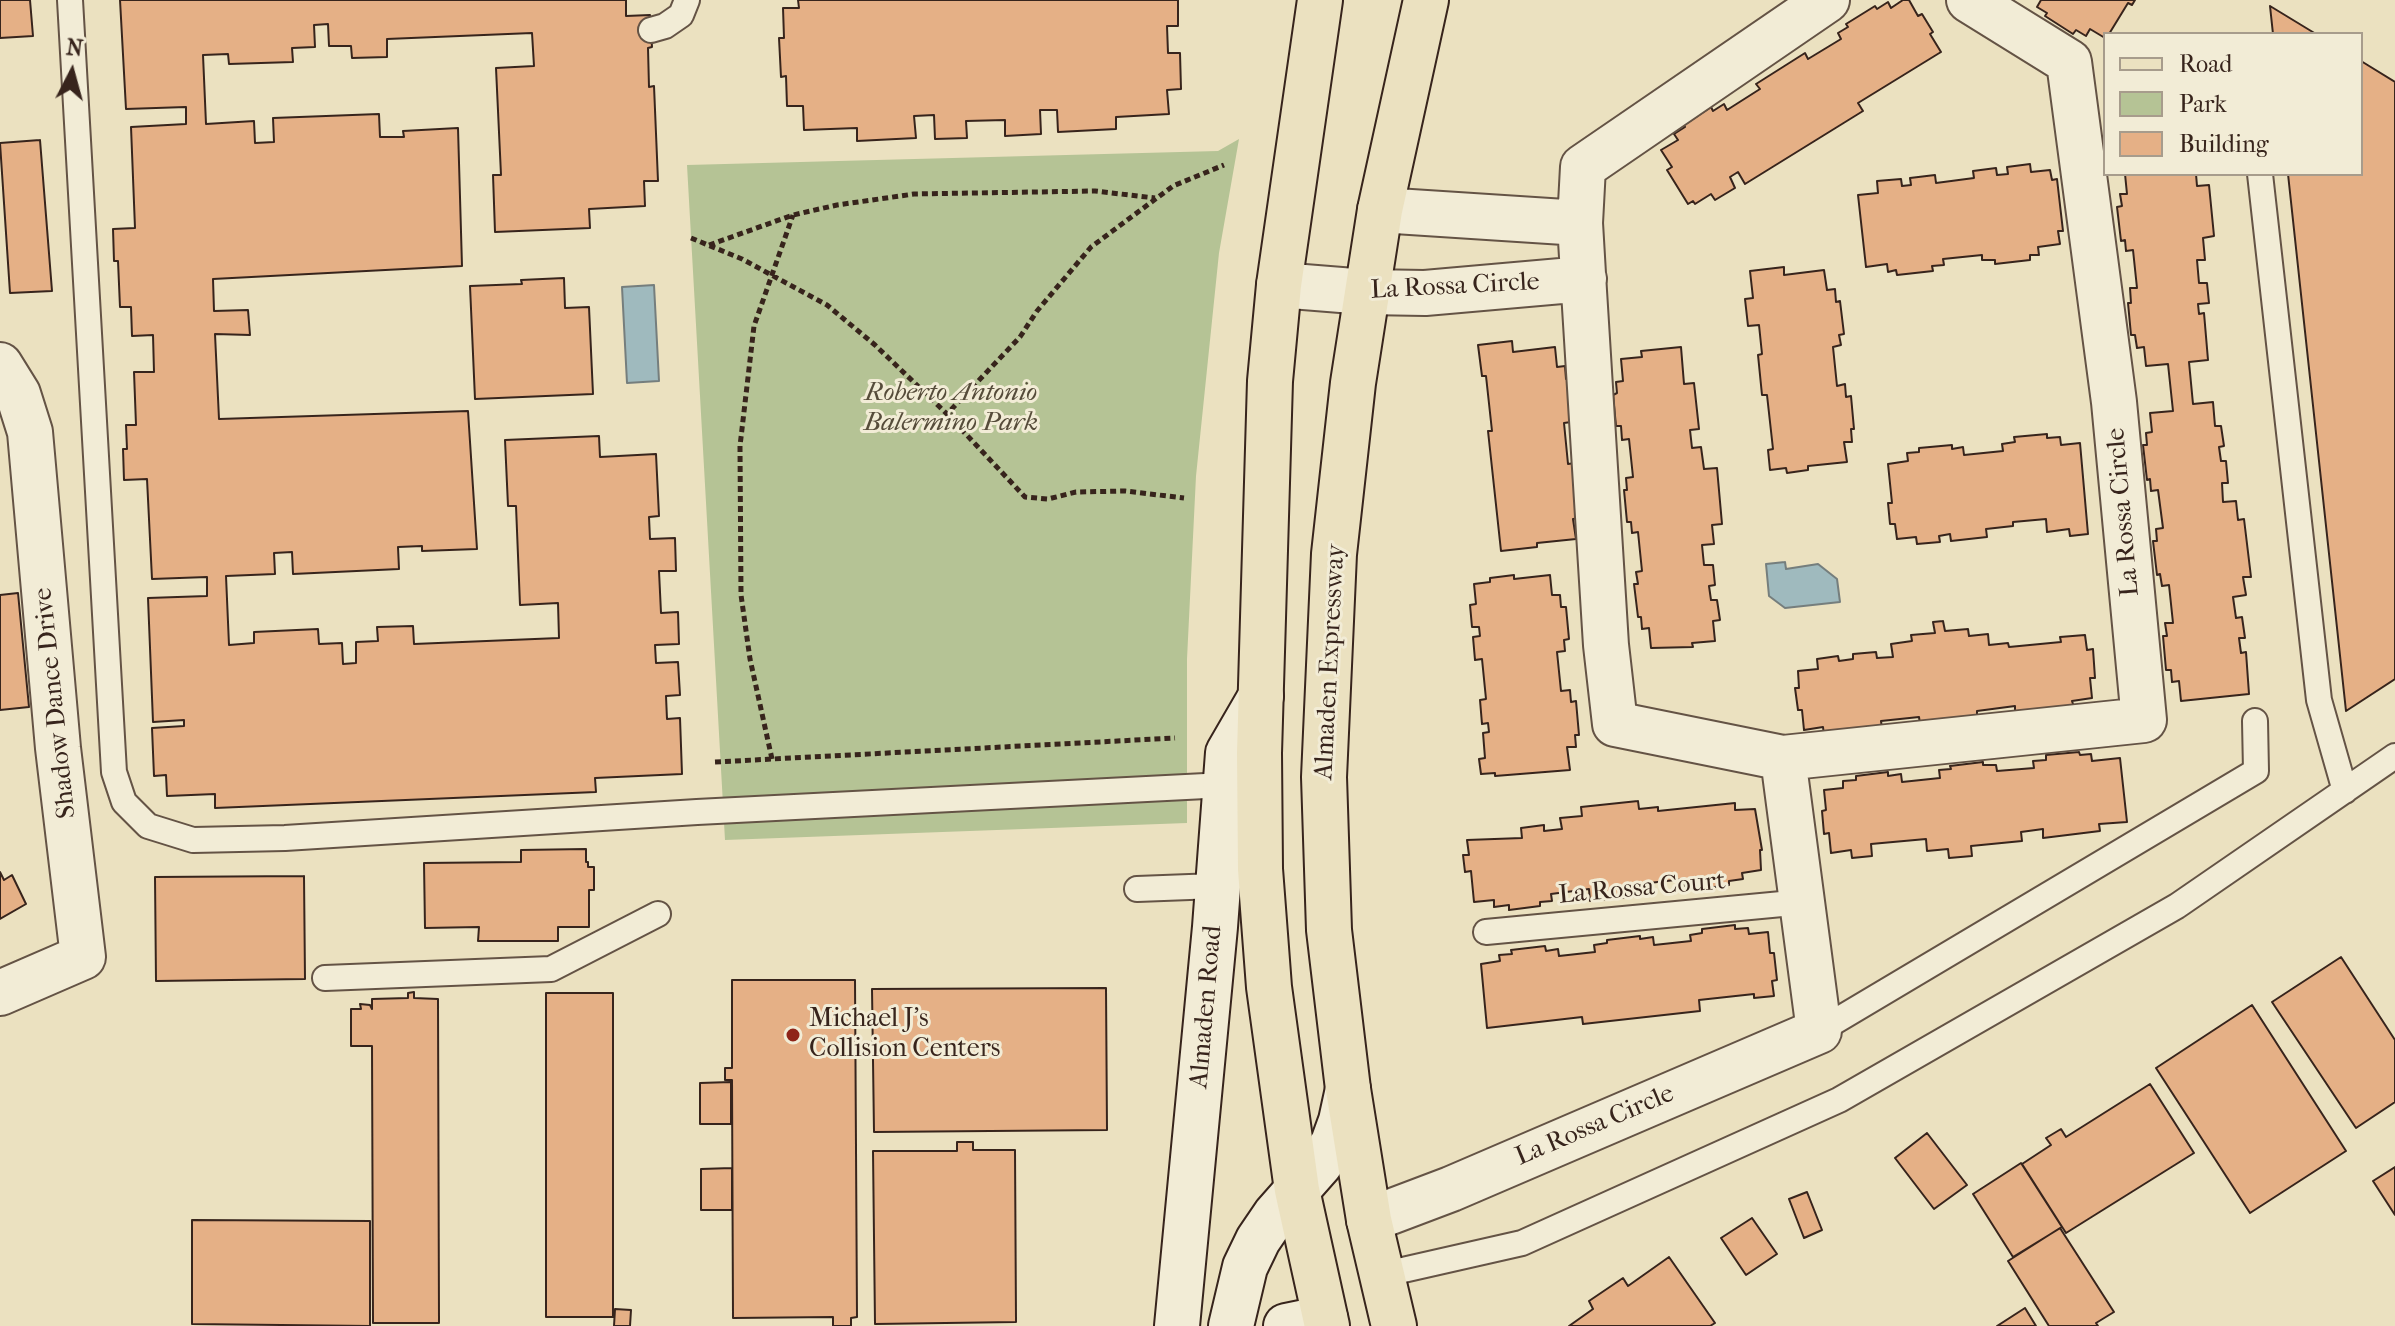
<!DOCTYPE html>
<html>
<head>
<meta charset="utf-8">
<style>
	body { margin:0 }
	#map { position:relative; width:2395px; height:1326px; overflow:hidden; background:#ebe1c0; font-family:"IM FELL French Canon",serif }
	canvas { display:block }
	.legend { position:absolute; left:2103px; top:32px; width:260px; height:144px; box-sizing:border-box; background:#f2ecd6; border:2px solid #a79c8c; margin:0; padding:10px 14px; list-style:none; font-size:24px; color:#37241c }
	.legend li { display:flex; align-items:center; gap:16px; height:40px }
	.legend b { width:40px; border:2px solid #a79c8c }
	.north { position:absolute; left:32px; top:32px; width:80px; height:80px; -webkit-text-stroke:6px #f2ecd6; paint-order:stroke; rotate:6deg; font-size:22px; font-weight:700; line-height:32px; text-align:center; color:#37241c }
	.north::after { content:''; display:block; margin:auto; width:28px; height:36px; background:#37241c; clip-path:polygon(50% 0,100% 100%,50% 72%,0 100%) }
</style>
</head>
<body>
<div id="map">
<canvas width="2395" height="1326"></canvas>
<ul class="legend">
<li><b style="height:10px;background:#ebe1c0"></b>Road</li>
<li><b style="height:22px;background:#b5c395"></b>Park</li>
<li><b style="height:22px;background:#e5b086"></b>Building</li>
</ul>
<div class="north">N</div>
</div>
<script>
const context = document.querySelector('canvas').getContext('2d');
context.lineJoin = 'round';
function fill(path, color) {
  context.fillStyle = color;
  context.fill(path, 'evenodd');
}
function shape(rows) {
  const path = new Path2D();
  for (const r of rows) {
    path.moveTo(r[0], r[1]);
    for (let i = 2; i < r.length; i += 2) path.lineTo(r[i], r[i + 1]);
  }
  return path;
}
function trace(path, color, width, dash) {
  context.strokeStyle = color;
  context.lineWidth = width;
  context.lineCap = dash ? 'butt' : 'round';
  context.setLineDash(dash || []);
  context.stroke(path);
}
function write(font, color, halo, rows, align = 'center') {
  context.font = font + ' "IM FELL French Canon",serif';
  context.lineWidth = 6;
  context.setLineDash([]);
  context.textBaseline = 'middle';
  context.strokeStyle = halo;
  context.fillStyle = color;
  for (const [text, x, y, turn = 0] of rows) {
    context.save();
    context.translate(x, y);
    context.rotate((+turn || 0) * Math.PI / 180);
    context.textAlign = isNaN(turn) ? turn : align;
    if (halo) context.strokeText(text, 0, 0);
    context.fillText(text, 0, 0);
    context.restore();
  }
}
fill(shape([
	[1239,139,1219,253,1196,476,1187,659,1187,823,725,840,687,165,1218,151]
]), '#b5c395');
const water = shape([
	[654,285,659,381,627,383,622,287,654,285],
	[1785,562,1786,569,1818,564,1837,579,1840,602,1785,608,1769,596,1766,564,1785,562]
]);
fill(water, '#9fbabe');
trace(water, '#757e7d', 2);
const building = shape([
	[0,0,30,0,33,36,0,38,0,0],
	[120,0,626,0,626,16,650,15,652,47,648,48,649,87,654,86,658,181,644,181,645,206,589,209,590,228,495,232,493,175,501,175,496,68,534,66,532,33,387,39,387,57,352,58,351,46,329,46,328,24,314,25,315,47,292,48,293,62,229,64,228,54,203,55,206,124,254,121,255,143,274,142,273,118,379,114,380,137,404,137,403,131,458,128,462,266,213,279,214,311,248,310,250,335,215,334,219,419,468,411,477,549,422,551,422,546,398,547,399,569,293,574,292,552,274,553,275,574,226,576,229,645,254,643,254,632,318,629,319,644,342,643,343,664,356,663,356,642,378,641,377,627,413,626,414,644,559,638,558,603,520,605,516,506,508,506,505,440,599,436,600,457,656,454,659,516,649,517,650,539,675,538,676,571,659,571,661,613,678,612,679,644,655,645,656,663,678,662,680,695,666,696,667,719,680,718,682,774,595,778,596,792,215,808,215,794,167,796,166,775,154,776,152,728,184,726,184,720,153,722,148,598,207,596,207,577,152,579,147,479,124,480,123,449,127,449,126,425,136,425,134,372,154,372,153,335,132,336,131,307,120,307,118,261,114,261,113,229,135,228,131,127,186,124,186,107,126,109,120,0],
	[798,0,1178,0,1178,26,1167,26,1168,53,1180,53,1181,89,1167,90,1169,114,1116,117,1116,129,1058,132,1057,110,1040,110,1041,134,1005,136,1005,120,966,121,967,138,935,139,934,115,914,116,916,138,857,141,857,128,804,130,803,106,787,106,786,76,781,77,779,38,784,38,783,8,799,8,798,0],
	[1903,0,1909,0,1918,16,1922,14,1933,32,1930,34,1941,52,1858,103,1863,111,1745,184,1738,172,1730,177,1735,188,1715,200,1711,194,1695,204,1693,201,1688,204,1667,170,1672,167,1661,150,1678,140,1674,134,1685,127,1684,125,1711,107,1713,111,1724,104,1727,110,1760,89,1756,84,1805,53,1808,59,1841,39,1838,33,1848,27,1846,24,1875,6,1877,9,1888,2,1891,8,1903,0],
	[2041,0,2135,0,2132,5,2128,3,2109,34,2105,34,2105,38,2090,29,2086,36,2076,30,2073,34,2045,16,2047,13,2037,7,2041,0],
	[2270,6,2316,34,2273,34,2270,6],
	[2361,61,2395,82,2395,679,2346,711,2288,174,2361,174,2361,61],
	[40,140,52,291,10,293,0,143,40,140],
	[2030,164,2031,172,2050,170,2052,180,2057,179,2063,231,2058,231,2060,244,2038,247,2039,255,2030,255,2030,260,1995,264,1995,260,1982,260,1982,255,1943,259,1944,265,1932,266,1933,271,1897,275,1896,270,1888,272,1887,264,1866,267,1858,195,1878,193,1877,181,1901,179,1902,186,1911,185,1910,178,1935,175,1936,183,1974,178,1973,171,1996,168,1997,175,2008,174,2007,167,2030,164],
	[2125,174,2196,174,2197,186,2209,185,2214,236,2203,238,2205,260,2197,260,2199,283,2207,283,2209,303,2198,304,2199,314,2204,313,2208,360,2189,362,2193,404,2213,402,2215,426,2221,426,2224,446,2219,447,2221,461,2226,461,2228,483,2222,483,2223,502,2236,501,2238,520,2244,519,2251,577,2243,577,2246,595,2233,597,2236,618,2242,617,2245,638,2239,638,2241,653,2246,652,2249,694,2181,701,2179,681,2172,682,2171,670,2166,670,2163,636,2167,636,2165,623,2173,623,2169,585,2162,586,2160,574,2157,575,2153,541,2157,541,2156,529,2163,528,2158,490,2151,491,2150,479,2147,480,2143,445,2147,445,2146,433,2152,432,2150,413,2173,411,2168,364,2146,366,2144,347,2137,348,2135,335,2131,335,2128,303,2131,303,2130,288,2137,288,2133,250,2126,251,2125,240,2121,241,2117,207,2122,206,2120,194,2127,194,2125,174],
	[1784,267,1784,275,1824,270,1827,290,1835,289,1836,302,1840,301,1844,334,1839,335,1841,345,1833,347,1837,386,1845,384,1846,397,1851,396,1854,429,1851,429,1852,442,1844,442,1847,462,1808,466,1808,470,1787,473,1786,468,1770,470,1768,450,1773,449,1767,395,1762,395,1758,355,1762,354,1759,325,1748,326,1745,299,1753,298,1750,271,1784,267],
	[564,278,565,308,589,307,593,394,475,399,470,286,522,284,521,280,564,278],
	[1512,341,1513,352,1555,347,1557,367,1565,366,1566,379,1570,379,1571,422,1564,423,1568,464,1575,463,1581,518,1573,519,1576,539,1537,543,1537,547,1501,551,1488,431,1492,431,1486,376,1482,376,1478,345,1512,341],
	[1681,347,1684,384,1694,383,1699,429,1690,430,1692,448,1701,447,1704,469,1717,468,1722,524,1712,525,1714,544,1702,545,1704,565,1713,565,1715,585,1709,586,1711,600,1717,600,1720,620,1713,621,1715,641,1692,643,1693,647,1651,648,1649,628,1642,629,1641,617,1638,617,1634,584,1638,584,1636,572,1642,571,1638,532,1632,533,1631,522,1627,522,1624,490,1627,490,1626,478,1633,477,1629,439,1622,440,1621,426,1616,426,1613,395,1617,393,1616,382,1623,381,1621,359,1642,357,1641,351,1681,347],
	[2047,434,2047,438,2060,437,2061,445,2080,443,2088,534,2070,536,2069,529,2047,532,2046,519,2013,522,2013,526,1986,529,1987,537,1951,541,1950,534,1939,536,1940,542,1917,544,1916,537,1897,539,1895,524,1890,524,1888,503,1892,503,1888,464,1908,461,1907,453,1919,452,1919,448,1952,445,1952,449,1963,447,1964,455,2003,451,2002,444,2015,442,2014,437,2047,434],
	[1514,575,1514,579,1550,575,1552,595,1560,595,1561,607,1566,607,1569,639,1564,640,1565,651,1557,652,1561,691,1570,690,1571,702,1576,701,1579,735,1575,735,1576,747,1567,747,1570,770,1495,776,1495,773,1481,774,1479,759,1485,758,1483,733,1489,732,1488,723,1482,724,1480,700,1486,699,1482,659,1475,660,1473,637,1480,636,1479,627,1472,627,1470,605,1476,604,1474,584,1490,582,1490,578,1514,575],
	[18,593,29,707,0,710,0,595,18,593],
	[1943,621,1945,631,1968,629,1969,636,1988,634,1989,645,2008,643,2009,647,2061,642,2060,637,2085,635,2087,650,2093,649,2095,678,2090,678,2092,698,2072,701,2074,707,2015,714,2015,706,1977,711,1977,718,1920,724,1919,717,1881,721,1882,728,1824,735,1823,727,1804,730,1802,710,1798,710,1795,688,1799,688,1798,671,1818,669,1817,659,1838,656,1839,661,1853,659,1853,654,1876,652,1877,658,1893,657,1891,644,1912,641,1911,635,1935,633,1933,622,1943,621],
	[2079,752,2080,755,2091,754,2092,761,2120,758,2127,822,2099,824,2100,831,2043,838,2043,829,2021,832,2022,841,1971,846,1972,856,1949,858,1948,849,1927,851,1926,839,1871,844,1872,856,1852,858,1851,850,1831,853,1829,833,1824,834,1822,811,1826,810,1824,790,1843,788,1843,781,1856,780,1856,776,1888,772,1888,776,1901,774,1902,782,1940,778,1939,770,1951,769,1950,766,1983,762,1983,765,1996,765,1997,771,2034,768,2033,761,2046,760,2046,755,2079,752],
	[1638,801,1639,809,1658,807,1658,811,1735,803,1735,810,1755,809,1762,850,1760,850,1761,870,1742,873,1743,879,1729,881,1729,885,1699,889,1698,885,1685,886,1684,879,1649,883,1650,892,1637,894,1638,896,1590,901,1589,889,1551,894,1552,901,1540,902,1540,906,1509,910,1509,905,1494,907,1494,900,1474,902,1471,871,1465,872,1463,855,1469,855,1467,840,1522,838,1521,828,1544,825,1544,831,1562,829,1560,818,1582,816,1581,807,1638,801],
	[586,849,586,862,588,862,588,867,594,867,594,890,589,890,589,927,558,927,558,941,478,941,479,927,425,928,424,863,521,862,521,850,586,849],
	[0,872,4,880,12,875,26,904,0,919,0,872],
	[304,876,305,979,156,981,155,877,304,876],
	[1735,925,1735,929,1748,928,1749,934,1768,932,1770,953,1774,953,1777,980,1772,981,1774,996,1754,998,1754,994,1699,1000,1700,1011,1583,1024,1582,1017,1487,1028,1481,964,1500,961,1499,955,1512,954,1511,950,1545,946,1546,951,1558,949,1559,956,1595,952,1594,945,1607,943,1607,940,1640,936,1640,939,1653,937,1654,945,1691,941,1690,935,1702,933,1702,929,1735,925],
	[2341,957,2395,1040,2395,1102,2356,1128,2272,1002,2341,957],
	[732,980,855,980,857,1317,851,1318,851,1326,833,1326,833,1317,733,1318,732,1080,725,1080,725,1068,732,1068,732,980],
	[1106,988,1107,1130,874,1132,872,989,1106,988],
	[414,992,414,998,438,999,439,1323,373,1323,372,1046,351,1046,351,1009,361,1009,360,1004,370,1005,372,1009,372,999,408,998,408,993,414,992],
	[546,993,613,993,613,1317,546,1317,546,993],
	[2252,1005,2346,1151,2250,1213,2156,1068,2252,1005],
	[731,1082,731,1124,700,1124,700,1083,731,1082],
	[2150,1084,2194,1153,2066,1233,2022,1164,2051,1145,2046,1138,2061,1129,2066,1137,2150,1084],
	[1927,1133,1967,1185,1934,1209,1895,1158,1927,1133],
	[957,1142,973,1142,973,1150,1015,1150,1016,1322,875,1324,873,1151,957,1151,957,1142],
	[2021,1163,2062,1227,2013,1257,1973,1194,2021,1163],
	[2395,1167,2395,1215,2373,1181,2395,1167],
	[732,1168,732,1210,701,1210,701,1169,732,1168],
	[1807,1192,1822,1230,1804,1238,1789,1199,1807,1192],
	[1752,1218,1777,1254,1746,1275,1721,1238,1752,1218],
	[192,1220,370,1221,370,1326,192,1324,192,1220],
	[2060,1228,2114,1312,2096,1323,2098,1326,2049,1326,2008,1261,2060,1228],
	[1669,1257,1715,1323,1710,1326,1569,1326,1593,1309,1589,1301,1623,1278,1628,1286,1669,1257],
	[2025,1308,2036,1326,1997,1326,2025,1308],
	[615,1309,631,1310,630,1326,614,1326,615,1309]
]);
fill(building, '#e5b086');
trace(building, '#37241c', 2);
const lane = shape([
	[70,0,114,772,124,802,148,826,193,840,285,838,697,812,1225,785],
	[651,30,665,26,681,15,687,0],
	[2260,174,2319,700,2345,791],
	[1137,889,1216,886],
	[1486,932,1803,902],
	[325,978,551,969,658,914],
	[1819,1031,2256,771,2255,721],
	[1381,1275,1522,1243,1839,1100,2177,906,2395,756]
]);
const street = shape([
	[1827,0,1583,167,1580,223,1584,291,1606,645,1615,724,1783,758,2144,720,2114,402,2069,62,1969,0],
	[1380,210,1580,223],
	[1279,285,1366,292,1425,293,1584,279],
	[0,365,18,394,30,432,58,748,83,957,0,993],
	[1369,1220,1451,1189,1819,1031,1783,758]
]);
const secondary = shape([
	[1177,1326,1215,927,1228,753,1261,696],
	[1231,1326,1245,1267,1258,1240,1275,1215,1320,1164,1333,1143,1341,1121,1348,1089],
	[1286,1326,1325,1318]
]);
const primary = shape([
	[1320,0,1279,285,1270,381,1259,753,1260,869,1269,987,1297,1190,1327,1326],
	[1394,1326,1369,1220,1348,1089,1329,930,1324,777,1334,554,1353,383,1380,210,1426,0]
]);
trace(lane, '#645345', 28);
trace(street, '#645345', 48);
trace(secondary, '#37241c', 48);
trace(primary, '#37241c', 48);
trace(shape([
	[691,238,742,259,827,305,875,345,947,414,1020,337,1037,311,1091,247,1173,186,1224,165],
	[709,245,793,215,837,205,914,194,1095,191,1155,198],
	[947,414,1025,497,1048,499,1076,492,1125,491,1184,498],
	[772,759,750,659,741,595,740,446,754,326,793,215],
	[715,762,1175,738]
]), '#37241c', 5, [6, 4]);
trace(lane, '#f2ecd6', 24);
trace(street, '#f2ecd6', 44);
trace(secondary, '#f2ecd6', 44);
trace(primary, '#ebe1c0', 44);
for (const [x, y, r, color] of [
	[793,1035,8,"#8f2418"]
]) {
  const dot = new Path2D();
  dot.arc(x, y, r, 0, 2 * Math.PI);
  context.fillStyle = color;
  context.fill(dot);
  trace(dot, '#f2ecd6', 3);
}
write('26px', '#37241c', '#f2ecd6', [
	["La Rossa Circle",1455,287,-3],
	["La Rossa Circle",2124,512,-95],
	["Almaden Expressway",1331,662,-87],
	["Shadow Dance Drive",56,703,-96],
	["La Rossa Court",1642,889,-5],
	["Almaden Road",1207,1007,-85],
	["La Rossa Circle",1595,1126,-23]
]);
write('italic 26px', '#564c3a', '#f2ecd6', [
	["Roberto Antonio",951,394],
	["Balermino Park",951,424]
]);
write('26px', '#37241c', '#f2ecd6', [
	["Michael J's",809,1020],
	["Collision Centers",809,1050]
], 'left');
</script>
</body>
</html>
